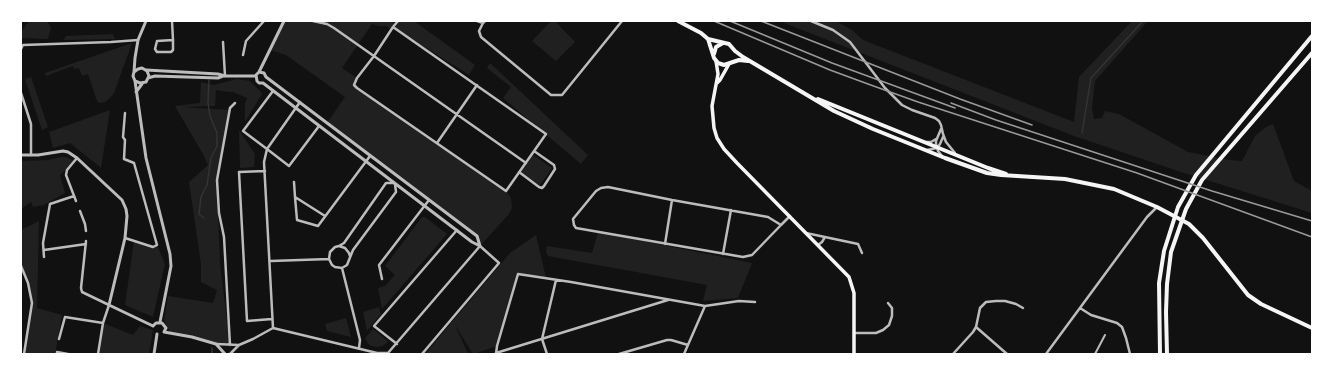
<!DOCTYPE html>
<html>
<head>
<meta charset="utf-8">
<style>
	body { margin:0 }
	#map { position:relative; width:1333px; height:375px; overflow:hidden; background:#111; font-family:"Varela Round",sans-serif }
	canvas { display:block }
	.frame { position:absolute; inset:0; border:22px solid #fff; pointer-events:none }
</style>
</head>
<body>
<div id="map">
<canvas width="1333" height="375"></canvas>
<div class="frame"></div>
</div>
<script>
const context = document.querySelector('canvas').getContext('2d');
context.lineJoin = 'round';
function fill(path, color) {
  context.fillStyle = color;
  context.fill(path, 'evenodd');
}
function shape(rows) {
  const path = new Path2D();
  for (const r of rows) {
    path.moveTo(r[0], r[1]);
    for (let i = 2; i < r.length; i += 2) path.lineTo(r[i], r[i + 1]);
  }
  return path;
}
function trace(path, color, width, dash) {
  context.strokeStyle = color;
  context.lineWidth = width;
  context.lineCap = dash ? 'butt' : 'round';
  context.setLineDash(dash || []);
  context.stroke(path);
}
fill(shape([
	[29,21,47,21,51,27,48,39,21,38,21,32],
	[284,21,392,21,395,25,391,30,387,26,379,26,372,24,342,68,357,78,354,85,506,191,511,198,512,208,509,214,480,246,477,236,327,123,345,97,286,55,270,50],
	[399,21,414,21,475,65,469,75,395,28],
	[551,21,555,21,575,42,556,61,532,41],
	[779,21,836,21,852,30,863,40,1074,122,1079,77,1132,21,1148,21,1095,81,1092,108,1094,119,1102,118,1105,111,1119,114,1188,152,1229,160,1242,161,1255,136,1266,127,1273,124,1294,181,1312,191,1312,213,1178,171,1074,136],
	[113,34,115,39,63,40,66,36],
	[132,43,114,93,111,97,105,102,99,103,97,101,88,74,82,76,79,68,74,69,73,66,46,76,45,73],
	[490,63,588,155,581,164,503,98,511,87,487,68],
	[31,77,48,127,42,130,25,79],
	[237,79,250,81,260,91,262,94,245,122,245,104,247,98,233,92,229,92,216,90,215,106,183,107,230,110,217,180,220,264,230,345,216,344,170,333,164,320,168,296,213,303,217,290,201,282,201,264,189,182,208,165,204,156,175,106,200,103,201,82,214,85],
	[110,110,101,168,70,143,53,148,49,132],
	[239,130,255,154,254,167,240,168],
	[533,155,552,168,540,185,521,173],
	[61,157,66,157,74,161,53,182,60,175,65,193,44,205,33,207,31,202,21,209,21,161,48,160],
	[422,217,425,217,447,234,382,309,378,288,385,286,395,275,385,266],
	[39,221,37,308,62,315,55,354,24,354,30,315,30,289,21,266,21,230],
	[598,232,752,263,738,298,703,301,707,285,548,256,546,252,547,246,592,253],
	[536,235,546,278,518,274,497,346,473,354,455,325,468,354,425,354,510,253],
	[134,241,153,247,157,245,165,264,153,317,125,305],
	[379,307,381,314,367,331,363,312],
	[346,318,351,337,327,331,325,324],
	[103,323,133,335,140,326,153,330,149,354,97,354],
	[373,329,388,341,386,344,382,346,377,347,371,346,367,342,365,338]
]), '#202020');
trace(shape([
	[1082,133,1091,78,1143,21],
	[204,218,199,214,201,197,207,185,211,158,217,146,217,133,210,116,208,103,209,80],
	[212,354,212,348]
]), '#333', 1.5);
trace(shape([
	[1095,354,1105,335]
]), '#bcbcbc', 2);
trace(shape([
	[172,21,173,40,173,50,171,52,157,52,155,49,157,41,173,40],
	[313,21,327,24,334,28,526,163],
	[477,21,483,23,485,21],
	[811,21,833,30,850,42,885,88,902,105,912,110,935,118,939,121,941,125,943,134,946,142,955,153],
	[483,23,479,31,481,37,551,95,562,95,622,21],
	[393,27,546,134,506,191,357,88,354,85,357,78,374,56,393,27,398,21],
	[223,42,225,76],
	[21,49,23,45,111,42,138,40],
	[243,55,246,41,264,21],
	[273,91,243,131,267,149,289,166,319,126],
	[21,93,31,124,31,155],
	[941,129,936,141,936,144,938,151,942,156],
	[926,142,931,142,936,139],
	[437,143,477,85],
	[927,150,937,148,940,144,943,137],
	[265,171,239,172,247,321,272,319],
	[519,172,539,187,542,188,544,186,555,169,554,165,534,151],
	[294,182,295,197],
	[76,201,66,175,67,170,77,158],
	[80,211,85,224,86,231],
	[325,216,295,197,297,220,318,226,370,156],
	[781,225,752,255,743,257,576,228,574,225,573,219,596,191,601,188,608,187,672,200,768,217,781,225,790,216],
	[806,233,858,244,862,253],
	[125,238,153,247,157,245,134,163,124,159,125,140,123,137,125,113],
	[86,241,81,288,82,292,109,305,103,323,98,354],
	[665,244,672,200],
	[818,245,822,242,825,237],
	[339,246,344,243,386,183,394,183],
	[44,250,86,244],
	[723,254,731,210],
	[350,256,349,253,345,248,339,246,335,247,330,252,329,259,332,265,335,267,342,268,347,265,353,250,396,192,395,184],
	[44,257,43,243,50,204,74,196],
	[271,261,329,259],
	[21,266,28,283,32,303,24,354],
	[342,268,360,340,359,348],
	[382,279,379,265,429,200],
	[1080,308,1091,315,1117,323,1122,327,1126,338,1130,354],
	[976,327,1007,354],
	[273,328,264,162,267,149,300,102],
	[854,333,876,333,883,330,889,325,892,316,892,308,888,303],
	[59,339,65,317,103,323],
	[216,344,239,345],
	[397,344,374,326,457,230],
	[230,345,224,237,219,213,217,180,230,108,235,103],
	[496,353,668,300],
	[57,354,57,352,68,354],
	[230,354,239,345,253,339,273,328,377,353,388,353,480,246,499,263,422,354],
	[496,354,497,346,518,274,571,282,705,306,739,301,755,302],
	[547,354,542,339,556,280],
	[619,354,667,340,671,340,688,345],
	[684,354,705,306],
	[953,354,973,332,976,327,980,308,986,302,996,301,1005,301,1016,304,1023,308],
	[1046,354,1147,217,1157,207]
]), '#bcbcbc', 2.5);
trace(shape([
	[284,21,259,72,256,75,257,81,259,83,263,83,472,242,480,246],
	[146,70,218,74,225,76,255,76],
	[134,72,135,58,138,40,146,21],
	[259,72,264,73,266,77,477,236,480,246],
	[148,78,155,76,218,78,223,76],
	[135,81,140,83,146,82,149,76,147,71,142,68,138,69,134,72,133,76,135,81,146,158,170,254,171,266,160,322],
	[136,92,142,84],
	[21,155,38,155,63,151,68,152,77,158,122,200,126,209,127,216,125,238,109,305,153,326],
	[153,326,156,323,162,323,166,328,164,332],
	[164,332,192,337,216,344,225,354],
	[154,354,157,334]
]), '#bcbcbc', 3);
trace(shape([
	[716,61,718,74,712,106,714,128,717,138,724,149,737,163,849,277,854,293,854,354],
	[717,83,720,80,729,64]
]), '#f5f5f5', 3.5);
trace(shape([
	[678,21,701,33,708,39,729,44,735,51,743,57,834,111,873,129,945,158,987,173,1001,175,1065,179,1114,189,1157,207,1189,224,1203,238,1248,295,1261,304,1312,328],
	[708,39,714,58,718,63,724,65,739,60,748,61],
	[714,54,716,47,723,43],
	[818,99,961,157,988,168,1006,174]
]), '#f5f5f5', 4);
trace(shape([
	[1160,354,1159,283,1164,251,1178,207,1196,175,1312,36],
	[1167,354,1166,312,1167,284,1171,252,1186,209,1202,180,1312,53]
]), '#f5f5f5', 4);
trace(shape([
	[714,21,830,70,868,84,918,102,1137,173,1312,237],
	[730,21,832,63,955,108],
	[761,21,960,99,1032,125],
	[951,103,996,120,1212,191,1312,221]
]), '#9a9a9a', 1.5);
</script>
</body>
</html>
